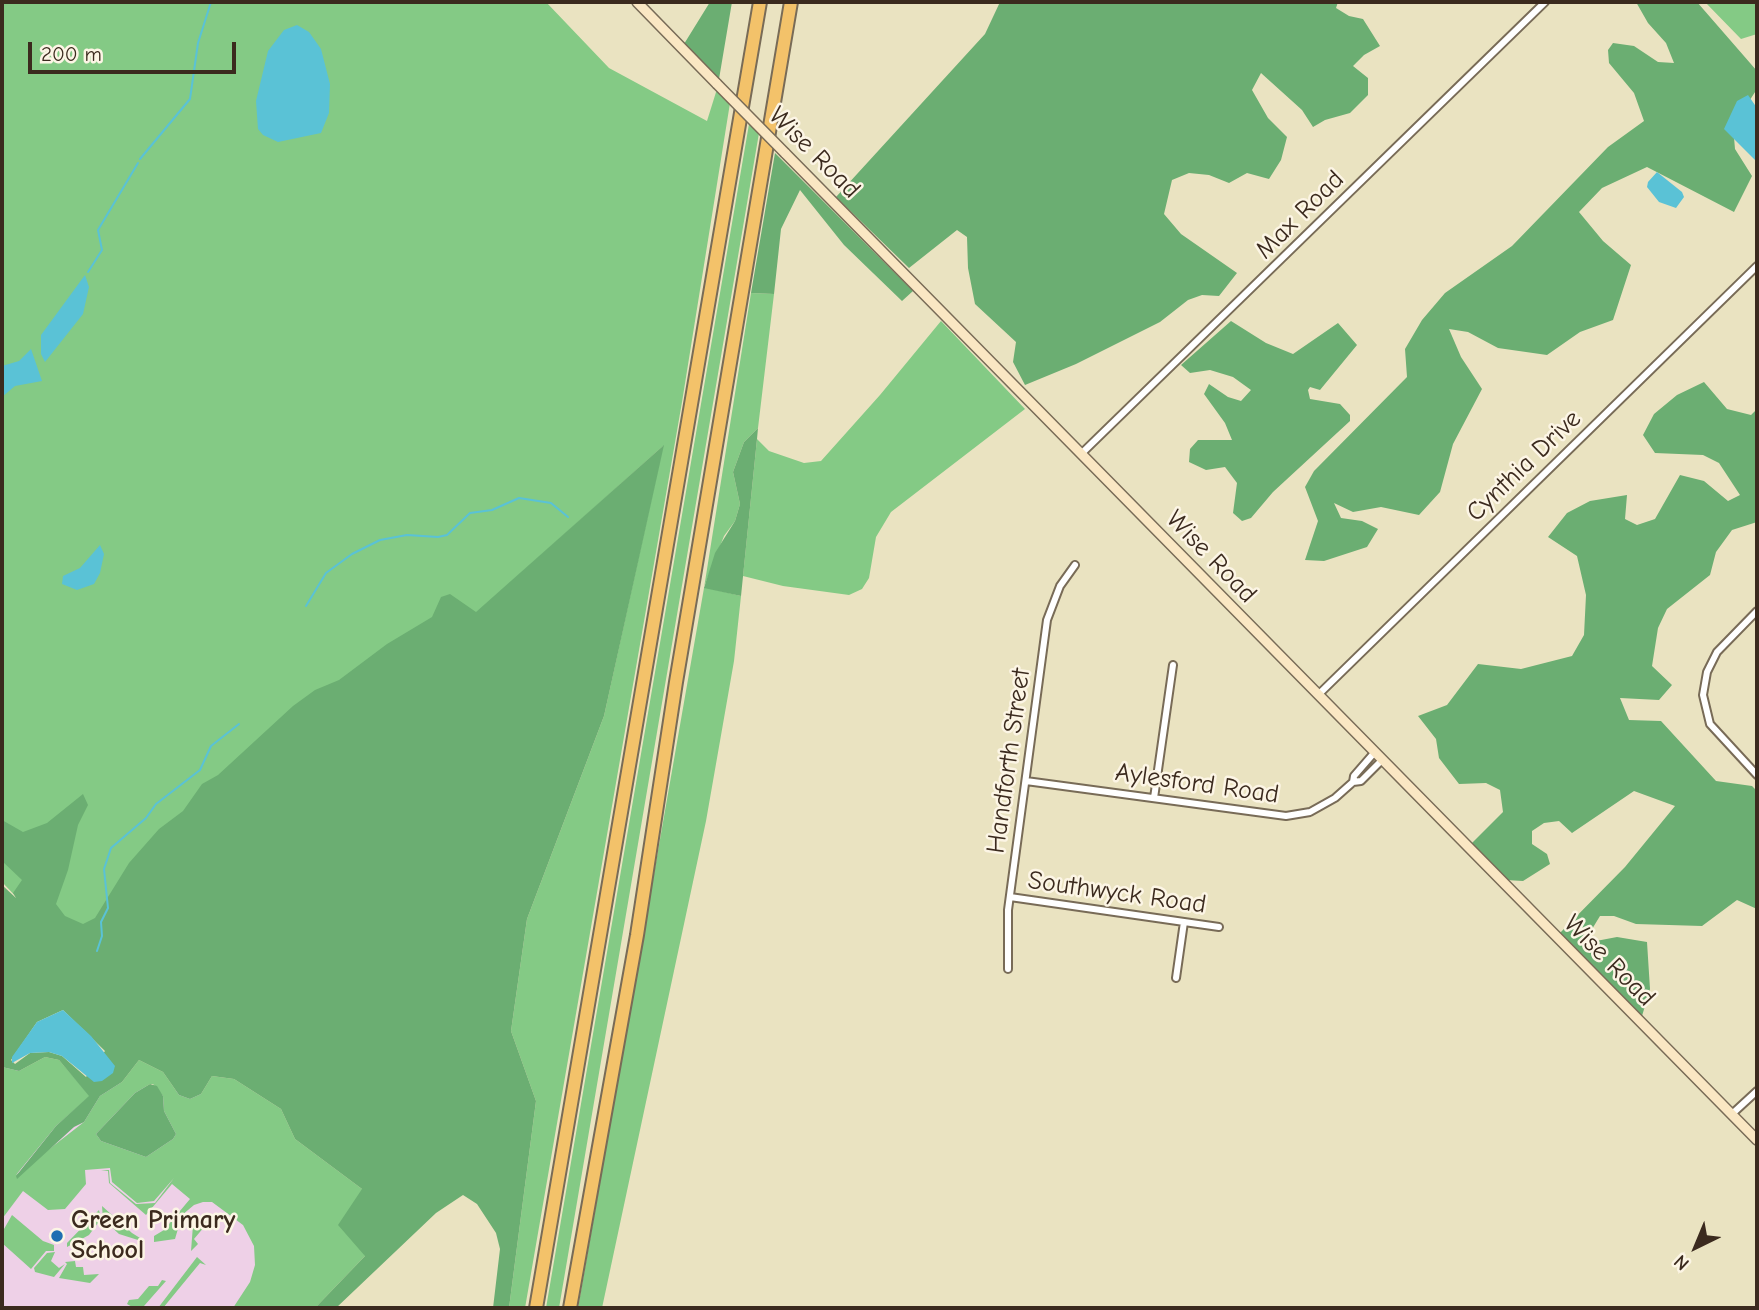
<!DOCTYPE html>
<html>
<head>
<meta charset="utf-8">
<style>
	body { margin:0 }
	#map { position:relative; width:1759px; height:1310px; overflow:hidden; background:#eae3c1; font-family:"Comic Neue",sans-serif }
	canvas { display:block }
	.frame { position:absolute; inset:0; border:4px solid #3b2a1e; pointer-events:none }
	.north { position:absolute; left:1661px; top:1212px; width:70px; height:70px; -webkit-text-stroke:5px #fcf5e5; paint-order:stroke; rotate:223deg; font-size:19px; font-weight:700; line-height:28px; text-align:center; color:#3b2a1e }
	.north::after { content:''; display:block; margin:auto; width:24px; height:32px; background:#3b2a1e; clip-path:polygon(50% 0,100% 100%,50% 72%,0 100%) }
	.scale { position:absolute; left:28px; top:42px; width:208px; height:32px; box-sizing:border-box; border:4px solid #3b2a1e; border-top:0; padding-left:9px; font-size:21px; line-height:24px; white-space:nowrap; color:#3b2a1e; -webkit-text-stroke:5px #fcf5e5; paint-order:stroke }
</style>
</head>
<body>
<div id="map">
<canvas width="1759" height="1310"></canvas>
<div class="frame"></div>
<div class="north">N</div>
<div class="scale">200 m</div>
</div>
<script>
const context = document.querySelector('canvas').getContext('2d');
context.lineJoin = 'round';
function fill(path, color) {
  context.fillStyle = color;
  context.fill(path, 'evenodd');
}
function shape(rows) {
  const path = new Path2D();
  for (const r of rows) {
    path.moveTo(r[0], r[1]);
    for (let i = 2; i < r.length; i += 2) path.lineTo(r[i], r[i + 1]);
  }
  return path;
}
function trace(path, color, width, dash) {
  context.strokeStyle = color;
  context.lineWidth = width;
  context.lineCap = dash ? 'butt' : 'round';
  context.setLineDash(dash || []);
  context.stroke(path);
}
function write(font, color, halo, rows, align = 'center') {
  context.font = font + ' "Comic Neue",sans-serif';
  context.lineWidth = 5;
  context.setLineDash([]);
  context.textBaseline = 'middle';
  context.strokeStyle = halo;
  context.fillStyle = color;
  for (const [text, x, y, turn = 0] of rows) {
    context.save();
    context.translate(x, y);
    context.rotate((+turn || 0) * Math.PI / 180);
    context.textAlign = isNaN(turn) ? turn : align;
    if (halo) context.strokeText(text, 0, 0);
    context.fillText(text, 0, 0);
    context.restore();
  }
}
fill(shape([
	[2,1067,201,1094,315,1308,2,1308]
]), '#eed0e7');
fill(shape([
	[2,2,546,2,609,68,707,121,717,89,730,103,682,402,525,1308,509,1308,536,1101,511,1031,527,919,604,716,663,446,82,966,2,882],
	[1705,2,1757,2,1757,34,1741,39],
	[749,124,759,133,559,1308,546,1308],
	[751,293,774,294,758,428,744,442,733,472,740,504,735,521,724,536,704,587,741,596,734,661,706,821,602,1308,578,1308,704,588],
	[941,321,1025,409,891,512,876,537,869,578,862,589,849,595,783,586,743,576,757,439,769,451,804,463,821,461,880,395],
	[45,1057,59,1060,90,1096,56,1126,16,1175,84,1122,100,1096,122,1082,139,1060,163,1072,179,1095,190,1099,201,1094,212,1076,234,1079,281,1109,295,1139,362,1189,365,1256,315,1308,233,1308,250,1282,255,1265,254,1246,243,1225,212,1202,203,1202,194,1205,182,1215,175,1239,154,1242,154,1236,164,1230,190,1199,172,1184,146,1215,109,1183,108,1171,101,1170,109,1170,110,1183,136,1204,155,1203,174,1178,154,1201,137,1203,112,1182,110,1168,85,1170,86,1184,65,1209,48,1210,23,1191,2,1219,2,1067,19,1071],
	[150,1084,153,1084,163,1096,164,1111,176,1134,173,1139,146,1157,101,1141,96,1134,135,1093],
	[102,1206,132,1233,140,1238,138,1240,119,1234,103,1219],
	[99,1210,101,1219,89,1235,67,1247,67,1243],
	[12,1215,43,1241,54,1245,54,1251,46,1251,31,1269,2,1243,4,1229],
	[207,1216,216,1218,217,1221,210,1220,194,1239,198,1244,191,1251,193,1225],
	[55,1252,51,1261,59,1268,65,1264,54,1277,35,1272,34,1268,47,1253],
	[197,1257,206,1265,200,1263,163,1308,158,1308],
	[75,1261,76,1267,83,1267,84,1275,99,1274,90,1283,59,1278,67,1264,65,1262],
	[162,1280,166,1281,144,1306,134,1308,127,1304,129,1300,138,1299,149,1286,158,1286]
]), '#84ca85');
fill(shape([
	[710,2,732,2,719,79,684,44],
	[1000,2,1338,2,1336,8,1349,16,1363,19,1380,46,1364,55,1353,66,1368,78,1368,95,1350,113,1325,120,1313,127,1302,110,1261,73,1252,90,1268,118,1287,137,1281,160,1269,179,1247,173,1229,183,1209,175,1189,173,1172,180,1164,214,1181,234,1237,273,1219,296,1202,295,1188,300,1160,322,1076,364,1025,385,1013,362,1016,342,975,304,968,268,967,237,957,230,909,268,836,197,985,34],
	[1636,2,1697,2,1757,71,1757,89,1733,126,1735,149,1752,176,1734,212,1647,167,1602,188,1579,212,1603,241,1631,265,1613,320,1580,332,1547,355,1498,348,1468,332,1449,329,1461,357,1482,389,1453,444,1440,492,1419,515,1381,507,1353,512,1334,503,1341,518,1362,521,1378,529,1367,547,1324,561,1305,560,1318,521,1305,487,1314,471,1407,377,1405,349,1422,320,1445,293,1512,246,1608,147,1644,121,1634,93,1609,63,1608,50,1613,43,1634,46,1658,62,1674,63,1666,43,1648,23],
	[775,153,913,291,902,301,844,245,800,190,781,229,774,294,751,293],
	[1231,321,1266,343,1293,354,1338,323,1357,345,1320,390,1310,387,1308,390,1310,399,1340,404,1350,415,1350,421,1273,492,1251,518,1242,521,1233,513,1237,483,1225,467,1206,470,1189,462,1190,449,1198,440,1232,440,1225,423,1204,394,1209,384,1228,397,1241,401,1251,390,1233,377,1210,370,1190,373,1181,365],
	[1704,382,1727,409,1751,415,1757,409,1757,522,1732,530,1716,552,1710,575,1667,609,1658,628,1652,666,1672,685,1659,700,1620,698,1629,720,1661,721,1716,781,1752,786,1757,791,1757,909,1737,900,1702,926,1636,924,1614,916,1600,916,1589,934,1596,941,1617,937,1647,942,1650,989,1642,1016,1558,935,1625,867,1675,806,1634,791,1572,833,1559,821,1544,823,1532,831,1532,844,1547,854,1550,864,1523,881,1506,880,1471,844,1503,812,1500,790,1486,783,1459,784,1439,758,1436,739,1418,716,1447,705,1478,664,1521,669,1572,656,1584,635,1586,595,1577,556,1548,537,1567,513,1590,501,1627,495,1625,519,1637,525,1655,519,1680,475,1704,481,1728,501,1740,495,1719,463,1703,455,1655,453,1643,435,1654,414,1677,395],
	[758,428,757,439,741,596,704,588,715,553,735,521,740,504,733,472,744,442],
	[664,445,604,716,527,919,511,1031,536,1101,509,1308,493,1308,500,1249,496,1233,477,1204,463,1195,436,1213,336,1308,315,1308,365,1256,338,1225,362,1189,295,1139,281,1109,234,1079,212,1076,201,1094,190,1099,179,1095,163,1072,139,1060,122,1082,100,1096,84,1122,74,1127,17,1179,16,1176,56,1126,89,1096,59,1060,45,1057,19,1071,2,1067,2,885,16,898,13,893,22,880,2,861,2,820,23,832,47,823,83,794,88,805,78,825,68,870,56,904,65,916,83,924,95,918,129,863,159,829,183,811,202,784,218,775,293,706,315,690,339,680,387,644,432,617,441,597,450,594,476,612],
	[63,1010,105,1051,86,1077,62,1056,49,1052,30,1053,15,1064,11,1060,37,1022],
	[150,1084,157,1086,163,1096,164,1111,176,1134,173,1139,146,1157,101,1141,96,1134,135,1093]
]), '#6bae72');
fill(shape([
	[297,25,309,32,321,49,330,84,329,113,321,133,278,142,263,135,258,129,256,101,268,51,284,30],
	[1748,95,1757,108,1757,162,1724,129,1737,101],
	[1657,172,1682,192,1684,197,1676,208,1659,202,1647,187,1648,182],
	[85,275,89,287,83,314,45,362,41,354,41,335],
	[31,349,42,381,15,386,2,397,2,366,19,361],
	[100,545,104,554,100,573,94,584,77,590,62,584,63,576,80,568],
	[63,1010,91,1036,115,1066,113,1073,102,1081,94,1082,62,1056,49,1052,30,1053,12,1063,12,1057,37,1022]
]), '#5ac2d6');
trace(shape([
	[140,159,190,99,198,43,211,2],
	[88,272,102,250,98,230,138,163],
	[306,606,326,573,352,554,380,540,407,535,438,537,447,535,470,513,492,510,519,498,551,503,568,517],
	[97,951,102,936,101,922,108,908,104,869,111,848,146,818,156,804,200,770,211,746,239,724]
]), '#5ac2d6', 2);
const street = shape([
	[1081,454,1545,2],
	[1757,611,1717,652,1707,672,1703,695,1710,724,1757,775],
	[1318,695,1757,266],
	[1026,781,1286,816,1310,812,1335,798,1353,782,1361,781,1382,760],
	[1353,782,1354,776,1374,753],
	[1154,798,1173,665],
	[1010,897,1219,927],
	[1008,969,1008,910,1047,620,1060,586,1075,565],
	[1176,978,1184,922],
	[1732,1114,1757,1091]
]);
const secondary = shape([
	[637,2,717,84],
	[785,153,1757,1140]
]);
const highway = shape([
	[536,1308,760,2],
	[570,1308,637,935,676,682,791,2]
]);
trace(street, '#786b57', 10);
trace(secondary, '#786b57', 12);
trace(highway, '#786b57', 16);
trace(street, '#fff', 6);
trace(secondary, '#fae7c3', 9);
trace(highway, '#f3c26a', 12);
const secondaryBridge = shape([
	[717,84,785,153]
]);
trace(secondaryBridge, '#786b57', 12, []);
trace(secondaryBridge, '#fae7c3', 9);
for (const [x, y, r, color] of [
	[57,1236,7,"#1f6fb2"]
]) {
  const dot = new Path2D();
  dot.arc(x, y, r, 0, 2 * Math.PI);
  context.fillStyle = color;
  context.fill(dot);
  trace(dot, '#fcf5e5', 2.5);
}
write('26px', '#3b2a1e', '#fcf5e5', [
	["Wise Road",814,153,45],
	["Max Road",1300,215,-45],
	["Cynthia Drive",1524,466,-44],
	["Wise Road",1211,557,46],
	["Handforth Street",1009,761,-82],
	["Aylesford Road",1197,784,8],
	["Southwyck Road",1117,893,8],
	["Wise Road",1609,961,45]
]);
write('bold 26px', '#3b2a1e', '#fcf5e5', [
	["Green Primary",71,1221],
	["School",71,1251]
], 'left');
</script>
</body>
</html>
